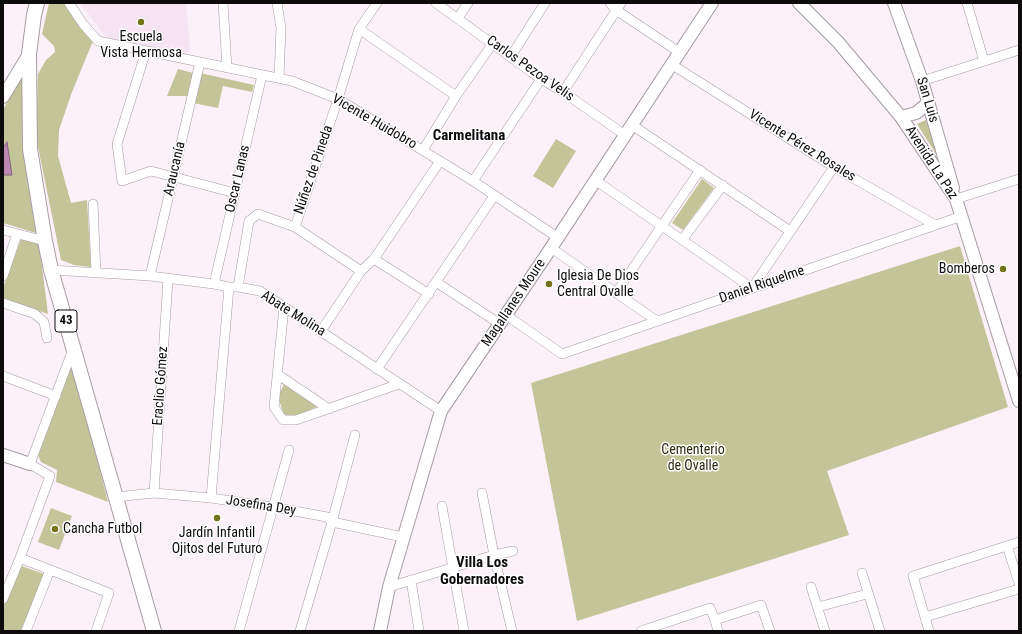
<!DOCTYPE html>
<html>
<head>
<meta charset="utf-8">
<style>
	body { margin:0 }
	#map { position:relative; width:1022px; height:634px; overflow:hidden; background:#fcf0f9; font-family:"Roboto Condensed",sans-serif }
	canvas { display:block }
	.frame { position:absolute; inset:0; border:4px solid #0e0b0d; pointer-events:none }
</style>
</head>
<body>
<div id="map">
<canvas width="1022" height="634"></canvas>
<div class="frame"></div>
</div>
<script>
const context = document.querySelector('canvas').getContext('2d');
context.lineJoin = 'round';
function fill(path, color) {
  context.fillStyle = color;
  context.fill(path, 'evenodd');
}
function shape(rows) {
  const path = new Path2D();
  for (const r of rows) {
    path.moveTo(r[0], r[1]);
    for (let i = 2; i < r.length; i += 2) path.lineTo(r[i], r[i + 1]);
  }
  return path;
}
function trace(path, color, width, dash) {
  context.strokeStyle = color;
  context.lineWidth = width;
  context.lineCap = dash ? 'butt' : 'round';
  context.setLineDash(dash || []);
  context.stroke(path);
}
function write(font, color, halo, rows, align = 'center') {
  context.font = font + ' "Roboto Condensed",sans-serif';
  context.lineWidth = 3;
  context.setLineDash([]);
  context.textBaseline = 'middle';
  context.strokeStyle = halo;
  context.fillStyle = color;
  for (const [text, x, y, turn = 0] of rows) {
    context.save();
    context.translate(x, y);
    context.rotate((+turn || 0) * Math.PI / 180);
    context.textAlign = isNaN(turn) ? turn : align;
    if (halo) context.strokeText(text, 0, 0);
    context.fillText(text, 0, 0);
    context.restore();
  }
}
fill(shape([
	[80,3,186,3,190,48,187,56,107,39]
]), '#f7e4f2');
fill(shape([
	[49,3,65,3,93,41,72,92,59,130,58,156,71,203,87,200,91,267,74,265,61,260,36,137,38,74,46,60,55,52,54,46,42,34],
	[178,69,193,73,188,96,167,96],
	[24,71,24,148,36,233,3,223,3,110],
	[200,73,254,85,252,92,223,86,218,108,193,103],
	[926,120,943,165,917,124],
	[556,139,576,151,553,188,533,176],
	[702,179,714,188,683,230,672,223],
	[21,239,39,243,48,314,3,299,3,288],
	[960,246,1008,407,827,471,849,535,577,621,531,383],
	[72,361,108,502,56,482,57,470,41,462,38,455],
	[284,384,317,407,295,416,284,415,278,397],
	[51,508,72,516,59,550,38,542],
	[19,565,44,574,22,631,3,631,3,604]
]), '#c3c598');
const water = shape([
	[7,142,12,175,3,175,3,148,7,142]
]);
fill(water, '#bc88b0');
trace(water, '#88627f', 1);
const street = shape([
	[69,3,83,24,98,41,292,81,338,99,473,181,557,237],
	[223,3,227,68],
	[277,3,281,28,279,78],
	[436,3,541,79,563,92,625,135],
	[610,3,616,10,679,52],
	[967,3,984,61],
	[458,18,468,3],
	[359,29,456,96],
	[146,51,117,144,122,181,151,171,235,193],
	[511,56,545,3],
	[671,64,834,167,935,225],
	[922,81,1019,50],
	[563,92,621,3],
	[632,125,790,231],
	[423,150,456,96,493,43],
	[595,180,752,288,834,167],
	[473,181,541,79],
	[956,199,1019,179],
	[93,204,96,273],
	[295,227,338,99,359,29,377,3],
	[3,230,45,241],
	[682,240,723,185],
	[551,248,657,321],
	[374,259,429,294],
	[51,270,150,276,214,284,229,287,238,287,260,291,441,411],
	[3,276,17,234],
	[150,276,200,62],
	[436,282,500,324],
	[214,284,262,75],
	[238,287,249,221,258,214,295,227,361,271],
	[616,293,700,170],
	[3,303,35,314,44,322,47,338],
	[284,307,274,407,283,420,296,420,399,384],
	[506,315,562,354,962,216],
	[321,331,361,271,374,259,440,161],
	[377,369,494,196],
	[277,374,329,409],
	[3,376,56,396],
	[154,493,168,279],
	[482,493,494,555,512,631],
	[116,497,154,493,211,498,273,507,327,517,332,522,403,537],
	[211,498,229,287],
	[442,506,464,631],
	[1007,546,1019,583],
	[20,558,109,593,96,631],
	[862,573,880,631],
	[411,580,419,631],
	[389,587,494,555,513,551],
	[811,587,825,631],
	[3,599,20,558,50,476,30,464,73,349],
	[818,607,867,594],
	[925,617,1019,589],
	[715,620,761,605,770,631],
	[26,631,50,570],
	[239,631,289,450],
	[300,631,332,522,355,435],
	[641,631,710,608,715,620,718,631],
	[929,631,913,576,1019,542]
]);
const secondary = shape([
	[799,3,838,42,901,117,956,199,1019,401],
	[894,3,922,81,953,188],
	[3,97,29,54],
	[901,117,916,113,928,103],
	[3,455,30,464],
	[380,631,389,587,441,411,551,248,712,3]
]);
const primary = shape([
	[37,3,34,15,29,54,30,149,45,241,51,270,154,631]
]);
trace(street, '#a69ca3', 10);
trace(secondary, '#a69ca3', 14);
trace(primary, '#a69ca3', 16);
trace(street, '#fff', 9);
trace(secondary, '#fff', 12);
trace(primary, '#fff', 14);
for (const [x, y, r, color] of [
	[141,22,4,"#75741a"],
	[1003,269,4,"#75741a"],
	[549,284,4,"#75741a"],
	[217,518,4,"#75741a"],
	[55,529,4,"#75741a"]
]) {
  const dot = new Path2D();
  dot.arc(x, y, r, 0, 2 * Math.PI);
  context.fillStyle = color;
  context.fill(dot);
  trace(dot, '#fff', 1.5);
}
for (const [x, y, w] of [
	[66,321,22]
]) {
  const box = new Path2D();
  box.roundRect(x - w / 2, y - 11, w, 22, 3);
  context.fillStyle = '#fff';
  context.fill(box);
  trace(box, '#0e0b0d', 1);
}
write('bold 13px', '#0e0b0d', null, [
	["43",66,321]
]);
write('14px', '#0e0b0d', '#fff', [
	["Escuela",141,37],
	["Vista Hermosa",141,53],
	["Bomberos",995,269,"right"],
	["Iglesia De Dios",557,276,"left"],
	["Central Ovalle",557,292,"left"],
	["Cancha Futbol",63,529,"left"],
	["Jardín Infantil",217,533],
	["Ojitos del Futuro",217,549]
]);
write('14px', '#0e0b0d', '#fff', [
	["Carlos Pezoa Velis",530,69,35],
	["San Luis",927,100,73],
	["Vicente Huidobro",374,122,30],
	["Vicente Pérez Rosales",802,146,32],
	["Avenida La Paz",931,163,57],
	["Araucanía",175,169,-77],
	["Núñez de Pineda",314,170,-71],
	["Oscar Lanas",238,179,-77],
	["Daniel Riquelme",762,285,-19],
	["Magallanes Moure",514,303,-56],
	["Abate Molina",293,314,32],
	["Eraclio Gómez",161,386,-86],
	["Josefina Dey",261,506,9]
]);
write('14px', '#2b2b0e', '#fff', [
	["Cementerio",693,450],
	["de Ovalle",693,466]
]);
write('bold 15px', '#0e0b0d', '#fff', [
	["Carmelitana",469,136],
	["Villa Los",482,563],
	["Gobernadores",482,580]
]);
</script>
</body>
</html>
